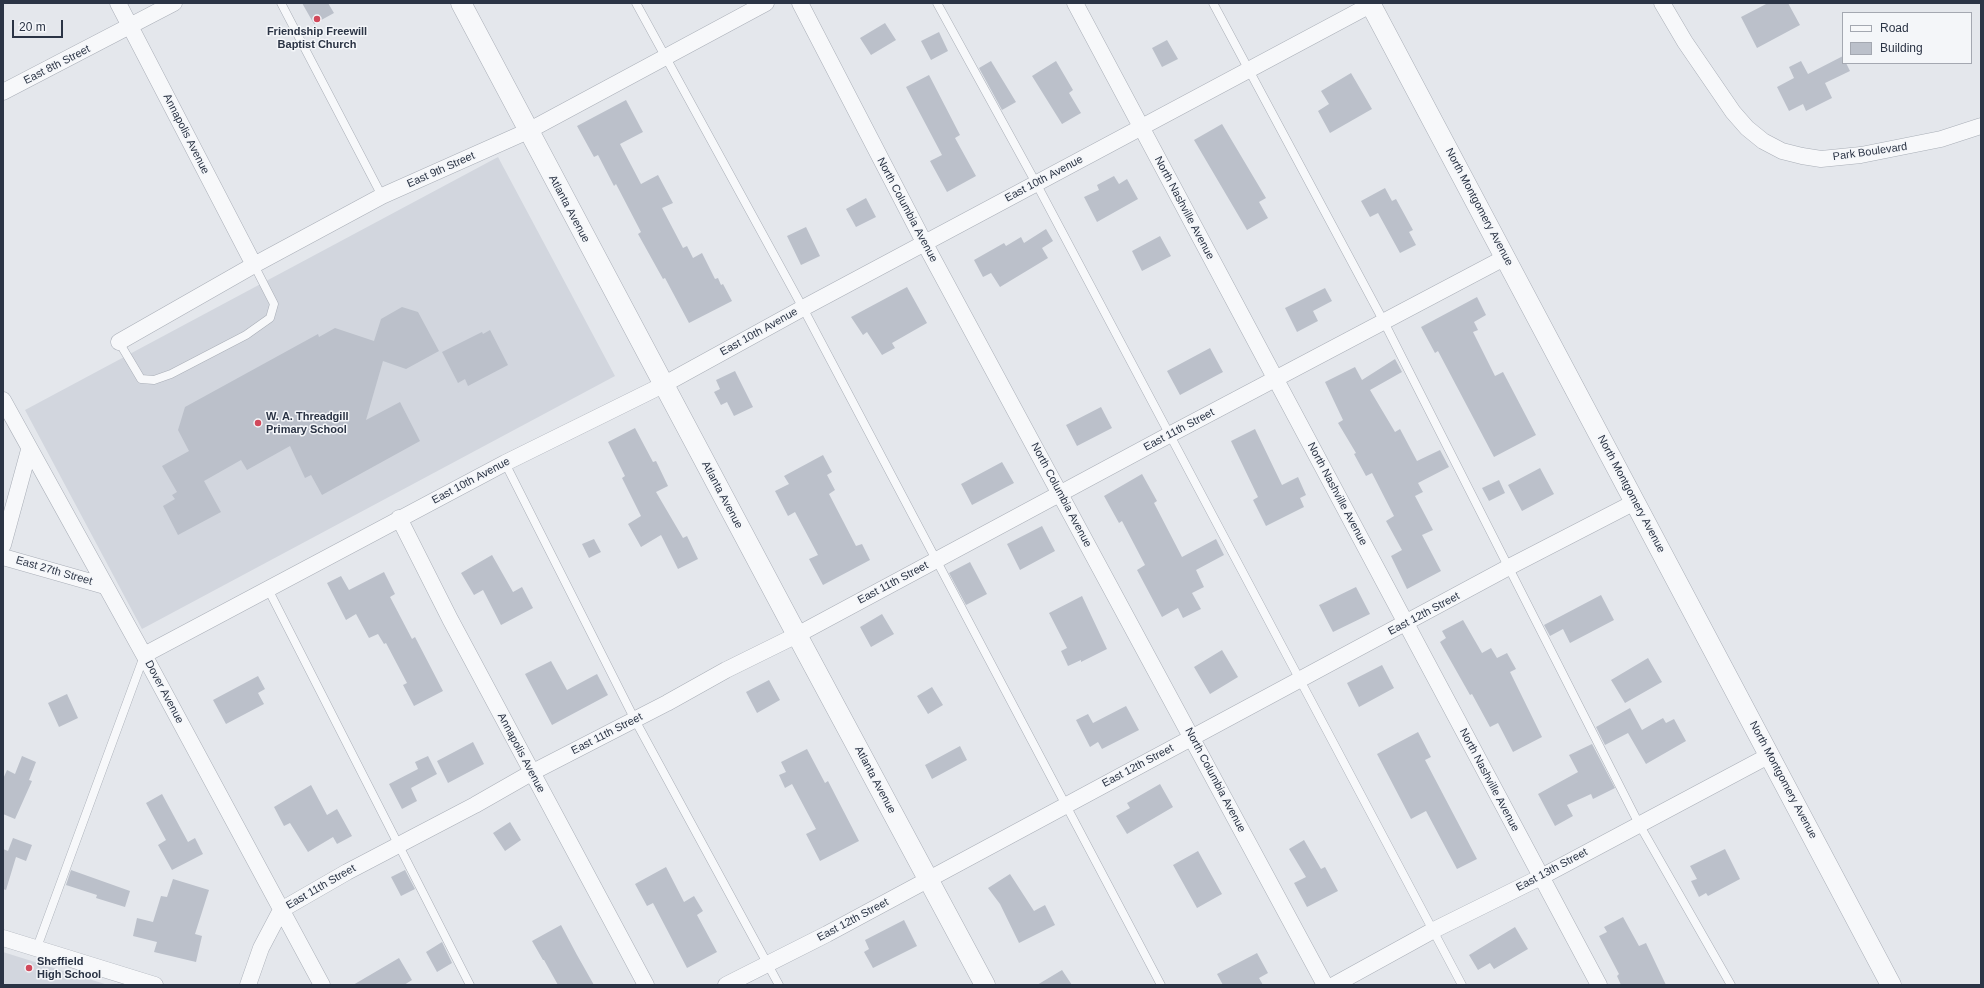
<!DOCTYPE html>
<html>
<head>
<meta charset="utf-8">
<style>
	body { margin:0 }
	#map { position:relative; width:1984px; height:988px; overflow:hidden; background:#e4e7ec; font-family:Helvetica,sans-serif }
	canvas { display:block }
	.frame { position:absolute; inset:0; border:4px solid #2b3445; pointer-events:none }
	.legend { position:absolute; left:1842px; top:12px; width:130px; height:52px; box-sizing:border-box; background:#f4f6f9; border:1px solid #a4a8b1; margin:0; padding:5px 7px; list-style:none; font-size:12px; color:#2b3445 }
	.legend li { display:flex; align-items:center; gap:8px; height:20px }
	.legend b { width:20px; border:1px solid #a4a8b1 }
	.scale { position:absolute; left:12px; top:20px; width:51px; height:18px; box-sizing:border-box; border:2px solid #2b3445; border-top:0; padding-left:5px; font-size:12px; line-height:14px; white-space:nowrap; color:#2b3445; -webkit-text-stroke:3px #f4f6f9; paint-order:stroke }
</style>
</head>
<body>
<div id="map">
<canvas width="1984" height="988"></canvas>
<div class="frame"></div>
<ul class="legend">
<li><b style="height:5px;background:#f7f8fa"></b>Road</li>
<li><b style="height:11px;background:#bbc0ca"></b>Building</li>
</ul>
<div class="scale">20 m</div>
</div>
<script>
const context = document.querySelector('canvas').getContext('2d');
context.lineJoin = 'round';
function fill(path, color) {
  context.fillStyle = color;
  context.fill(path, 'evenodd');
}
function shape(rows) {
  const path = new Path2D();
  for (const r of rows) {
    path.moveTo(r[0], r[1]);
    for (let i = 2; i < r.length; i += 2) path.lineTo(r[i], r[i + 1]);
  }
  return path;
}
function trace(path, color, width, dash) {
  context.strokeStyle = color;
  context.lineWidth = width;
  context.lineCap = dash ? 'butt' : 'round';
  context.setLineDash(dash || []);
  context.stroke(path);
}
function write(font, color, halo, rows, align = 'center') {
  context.font = font + ' Helvetica,sans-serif';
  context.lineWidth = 3;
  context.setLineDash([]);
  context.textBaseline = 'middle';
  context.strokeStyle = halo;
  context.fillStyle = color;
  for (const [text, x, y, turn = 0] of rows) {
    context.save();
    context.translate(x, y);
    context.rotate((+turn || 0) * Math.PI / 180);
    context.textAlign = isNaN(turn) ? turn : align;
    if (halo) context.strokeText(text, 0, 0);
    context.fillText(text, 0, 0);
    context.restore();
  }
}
fill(shape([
	[498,157,615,376,142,629,25,410],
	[3,952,108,985,3,985]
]), '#d2d6de');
fill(shape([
	[302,3,328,3,334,13,314,24],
	[1768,3,1788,3,1800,25,1757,48,1741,17],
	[885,23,896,40,871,55,860,38],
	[939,32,948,51,931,60,921,41],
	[1167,40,1178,59,1162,67,1152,48],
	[1843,56,1843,63,1846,63,1850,71,1825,83,1832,98,1806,111,1803,104,1789,111,1777,87,1794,78,1789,67,1801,61,1808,74],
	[991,61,1016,102,1002,110,979,68],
	[1056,61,1073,90,1069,93,1081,113,1062,124,1032,76],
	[1351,73,1372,109,1330,133,1318,111,1329,104,1321,91],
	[929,75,960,135,955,138,976,176,947,192,930,161,942,155,906,87],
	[626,100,643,132,620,144,641,184,658,175,673,203,662,208,683,248,687,246,693,258,702,253,715,279,718,278,721,285,723,284,732,301,689,323,665,278,663,279,638,234,641,232,616,184,614,186,598,155,594,157,577,126],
	[1222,124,1266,198,1259,202,1268,218,1247,230,1194,140],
	[1114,176,1119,184,1127,179,1138,199,1097,222,1084,197,1099,190,1097,185],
	[1385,188,1392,201,1396,199,1413,230,1409,232,1416,245,1400,253,1378,213,1370,217,1361,201],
	[866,198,876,217,856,227,846,209],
	[806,227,820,256,801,265,787,236],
	[1046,229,1053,241,1042,248,1048,258,1000,287,991,273,983,277,974,260,1004,243,1006,246,1021,237,1024,243],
	[1160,236,1171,256,1142,271,1132,251],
	[907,287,927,323,892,343,895,348,882,355,867,332,863,335,851,317],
	[1325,288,1332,301,1313,311,1318,321,1297,332,1285,308],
	[1477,297,1486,315,1474,322,1478,330,1473,332,1495,376,1503,372,1536,435,1494,457,1438,351,1435,353,1421,327],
	[402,307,418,312,439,351,406,369,383,361,366,420,400,402,420,441,322,495,311,475,305,478,290,446,247,470,241,460,204,481,221,512,178,535,163,506,175,499,172,495,177,492,162,466,189,451,178,430,185,407,318,334,319,337,335,328,374,341,381,319],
	[490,330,508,365,468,386,465,379,458,383,442,352,482,332,483,334],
	[1210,348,1223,372,1180,395,1167,371],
	[1395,359,1402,372,1370,390,1395,432,1400,429,1417,461,1440,450,1449,467,1418,483,1423,492,1415,496,1433,530,1422,535,1441,571,1407,589,1391,556,1402,550,1386,521,1394,516,1372,473,1366,476,1354,454,1356,453,1338,423,1343,420,1325,382,1355,367,1362,380],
	[735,371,753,407,734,416,727,402,721,405,714,392,720,389,716,380],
	[1101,407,1112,428,1077,446,1066,425],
	[635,428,653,462,656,461,668,486,656,492,683,538,687,536,698,559,678,569,661,535,641,547,628,524,641,516,622,478,625,476,608,442],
	[1255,429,1282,485,1298,477,1306,495,1300,498,1304,507,1266,526,1253,500,1258,497,1231,441],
	[823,455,832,472,827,475,835,490,829,494,856,546,862,544,870,560,823,585,809,559,818,555,795,512,788,516,775,491,789,484,784,476],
	[1002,462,1014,483,972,505,961,484],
	[1540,468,1554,494,1522,511,1508,485],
	[1142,474,1157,501,1154,503,1182,557,1216,539,1224,555,1196,570,1204,587,1192,593,1201,609,1183,618,1178,608,1162,617,1137,570,1145,565,1122,521,1119,523,1104,496],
	[1499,480,1505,493,1489,501,1482,488],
	[1042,526,1055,551,1020,570,1007,544],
	[594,539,601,552,589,558,582,544],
	[492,555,513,592,522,587,533,608,501,625,483,590,474,595,461,573],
	[970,562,987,594,966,605,949,573],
	[384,572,395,594,390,597,412,639,415,637,443,691,414,706,403,685,407,683,386,643,384,644,378,634,369,638,356,614,346,620,327,583,341,576,349,590],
	[1356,587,1370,614,1333,632,1319,605],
	[1601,595,1614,620,1570,643,1563,629,1550,636,1544,625],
	[1082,596,1107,649,1081,662,1081,660,1068,666,1061,651,1067,648,1049,613],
	[882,614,894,634,871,647,860,627],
	[1463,620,1482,653,1491,648,1497,658,1507,653,1516,669,1510,672,1542,737,1513,752,1498,723,1490,727,1472,694,1470,695,1440,642,1446,638,1442,631],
	[1222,650,1238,677,1210,694,1194,667],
	[1648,658,1662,682,1625,703,1611,680],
	[551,661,567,690,597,674,608,695,552,725,525,674],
	[1382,665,1394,688,1359,707,1347,683],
	[258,676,265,689,258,693,264,704,226,724,213,700],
	[769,680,780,700,757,713,746,692],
	[932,687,943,705,928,714,917,696],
	[67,694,78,718,59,727,48,703],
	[1126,706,1139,730,1102,749,1098,742,1090,747,1076,720,1088,714,1093,723],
	[1630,708,1642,730,1663,718,1666,723,1674,719,1686,741,1646,764,1628,733,1605,745,1596,727],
	[1418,732,1431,757,1425,760,1477,859,1457,869,1426,811,1411,819,1377,754],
	[473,742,484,764,448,783,437,761],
	[1592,744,1615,788,1593,799,1591,794,1567,805,1573,816,1555,826,1538,794,1578,772,1569,755],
	[960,746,967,760,932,779,925,765],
	[807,749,825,783,828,781,859,841,820,861,806,834,816,829,792,784,785,788,779,775,786,772,781,762],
	[22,756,36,762,29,780,32,781,15,819,3,814,3,779,7,770,15,774],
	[428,756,437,774,411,788,417,801,402,809,389,784,418,769,415,762],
	[1160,784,1173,807,1127,834,1116,816,1130,808,1127,803],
	[311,785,327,815,337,809,352,836,337,844,333,837,308,852,290,823,284,826,274,807],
	[162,794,188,842,195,838,203,854,172,870,158,845,166,840,146,803],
	[510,822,521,840,505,851,493,833],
	[13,838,32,845,26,861,16,857,6,890,3,889,3,849,8,851],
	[1304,840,1321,869,1325,867,1338,891,1307,907,1294,883,1306,877,1289,849],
	[1725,849,1740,879,1708,896,1706,893,1699,897,1691,881,1697,879,1690,866],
	[1198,851,1222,894,1197,908,1173,865],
	[666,867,684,902,694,896,703,911,697,915,717,952,687,968,653,903,647,906,635,884],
	[71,870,130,891,125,907,96,898,97,895,66,885],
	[405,870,415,889,401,896,391,877],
	[1010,874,1034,911,1045,905,1055,925,1019,943,1000,904,988,888],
	[173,879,209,890,195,934,202,936,196,962,154,952,157,942,133,936,137,918,153,922,161,896,167,897],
	[1623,917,1639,946,1646,943,1666,985,1621,985,1617,976,1619,974,1599,936,1607,932,1604,927],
	[904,920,917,946,873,968,864,952,869,949,865,940],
	[561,925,577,955,594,985,558,985,544,960,543,960,532,941],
	[1515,927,1528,949,1494,969,1490,963,1478,970,1469,955],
	[442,942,452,963,437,972,426,952],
	[1257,953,1268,973,1259,978,1263,985,1223,985,1217,974],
	[399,958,412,980,404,985,353,985],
	[1062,970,1072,985,1037,985]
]), '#bbc0ca');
const service = shape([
	[281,3,382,196],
	[636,3,803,308,1161,985],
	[937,3,1036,183,1462,985],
	[1213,3,1384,322,1639,824,1731,985],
	[119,342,141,379,154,380,171,374,246,335,270,318,274,304,254,265],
	[505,463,635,720,779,985],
	[268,589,470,985],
	[36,950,144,656]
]);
const minor = shape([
	[118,3,254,265],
	[800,3,925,244,1325,985],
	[1075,3,1599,985],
	[1662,3,1685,42,1733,112,1747,128,1763,141,1782,151,1802,156,1821,159,1861,155,1941,139,1981,126],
	[3,92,174,3],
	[119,342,254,265,382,196,528,131,766,3],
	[3,400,144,655,322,985],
	[399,518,450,619,646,985],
	[3,545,29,450],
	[3,557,105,586],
	[144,655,505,463,663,385,803,308,1374,3],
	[3,938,155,985],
	[248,985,261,948,281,910,347,872,475,805,531,773,667,703,726,670,797,635,1169,435,1506,257],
	[726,985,827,934,1509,567,1635,502],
	[1334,985,1432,931,1541,877,1770,755]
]);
const tertiary = shape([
	[461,3,797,635,985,985],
	[1370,3,1891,985]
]);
trace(service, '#a9aeb7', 9);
trace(minor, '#a9aeb7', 17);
trace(tertiary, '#a9aeb7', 21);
trace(service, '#f7f8fa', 8);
trace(minor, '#f7f8fa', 16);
trace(tertiary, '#f7f8fa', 20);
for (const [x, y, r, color] of [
	[317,19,4,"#d1495b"],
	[258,423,4,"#d1495b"],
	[29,968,4,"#d1495b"]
]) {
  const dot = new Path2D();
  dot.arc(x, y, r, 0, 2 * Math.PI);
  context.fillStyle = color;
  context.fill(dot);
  trace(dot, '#f4f6f9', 1.5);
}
write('bold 11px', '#2b3445', '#f4f6f9', [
	["Friendship Freewill",317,32,"center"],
	["Baptist Church",317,45,"center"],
	["W. A. Threadgill",266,417],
	["Primary School",266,430],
	["Sheffield",37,962],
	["High School",37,975]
], 'left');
write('11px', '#2b3445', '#f4f6f9', [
	["East 8th Street",57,65,-27],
	["Annapolis Avenue",186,134,63],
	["Park Boulevard",1870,152,-8],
	["East 9th Street",441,170,-24],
	["East 10th Avenue",1044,179,-28],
	["North Montgomery Avenue",1479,207,62],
	["North Nashville Avenue",1184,208,62],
	["Atlanta Avenue",569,209,62],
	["North Columbia Avenue",907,210,62],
	["East 10th Avenue",759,332,-29],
	["East 11th Street",1179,430,-28],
	["East 10th Avenue",471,481,-28],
	["North Nashville Avenue",1337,494,62],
	["North Montgomery Avenue",1631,494,62],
	["Atlanta Avenue",722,495,62],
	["North Columbia Avenue",1061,495,62],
	["East 27th Street",54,571,16],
	["East 11th Street",893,583,-28],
	["East 12th Street",1424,614,-28],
	["Dover Avenue",164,692,62],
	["East 11th Street",607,734,-27],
	["Annapolis Avenue",521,753,62],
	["East 12th Street",1138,766,-28],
	["Atlanta Avenue",875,780,62],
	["North Columbia Avenue",1215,780,62],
	["North Nashville Avenue",1489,780,62],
	["North Montgomery Avenue",1783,780,62],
	["East 13th Street",1552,870,-28],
	["East 11th Street",321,887,-30],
	["East 12th Street",853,920,-28]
]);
</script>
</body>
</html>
